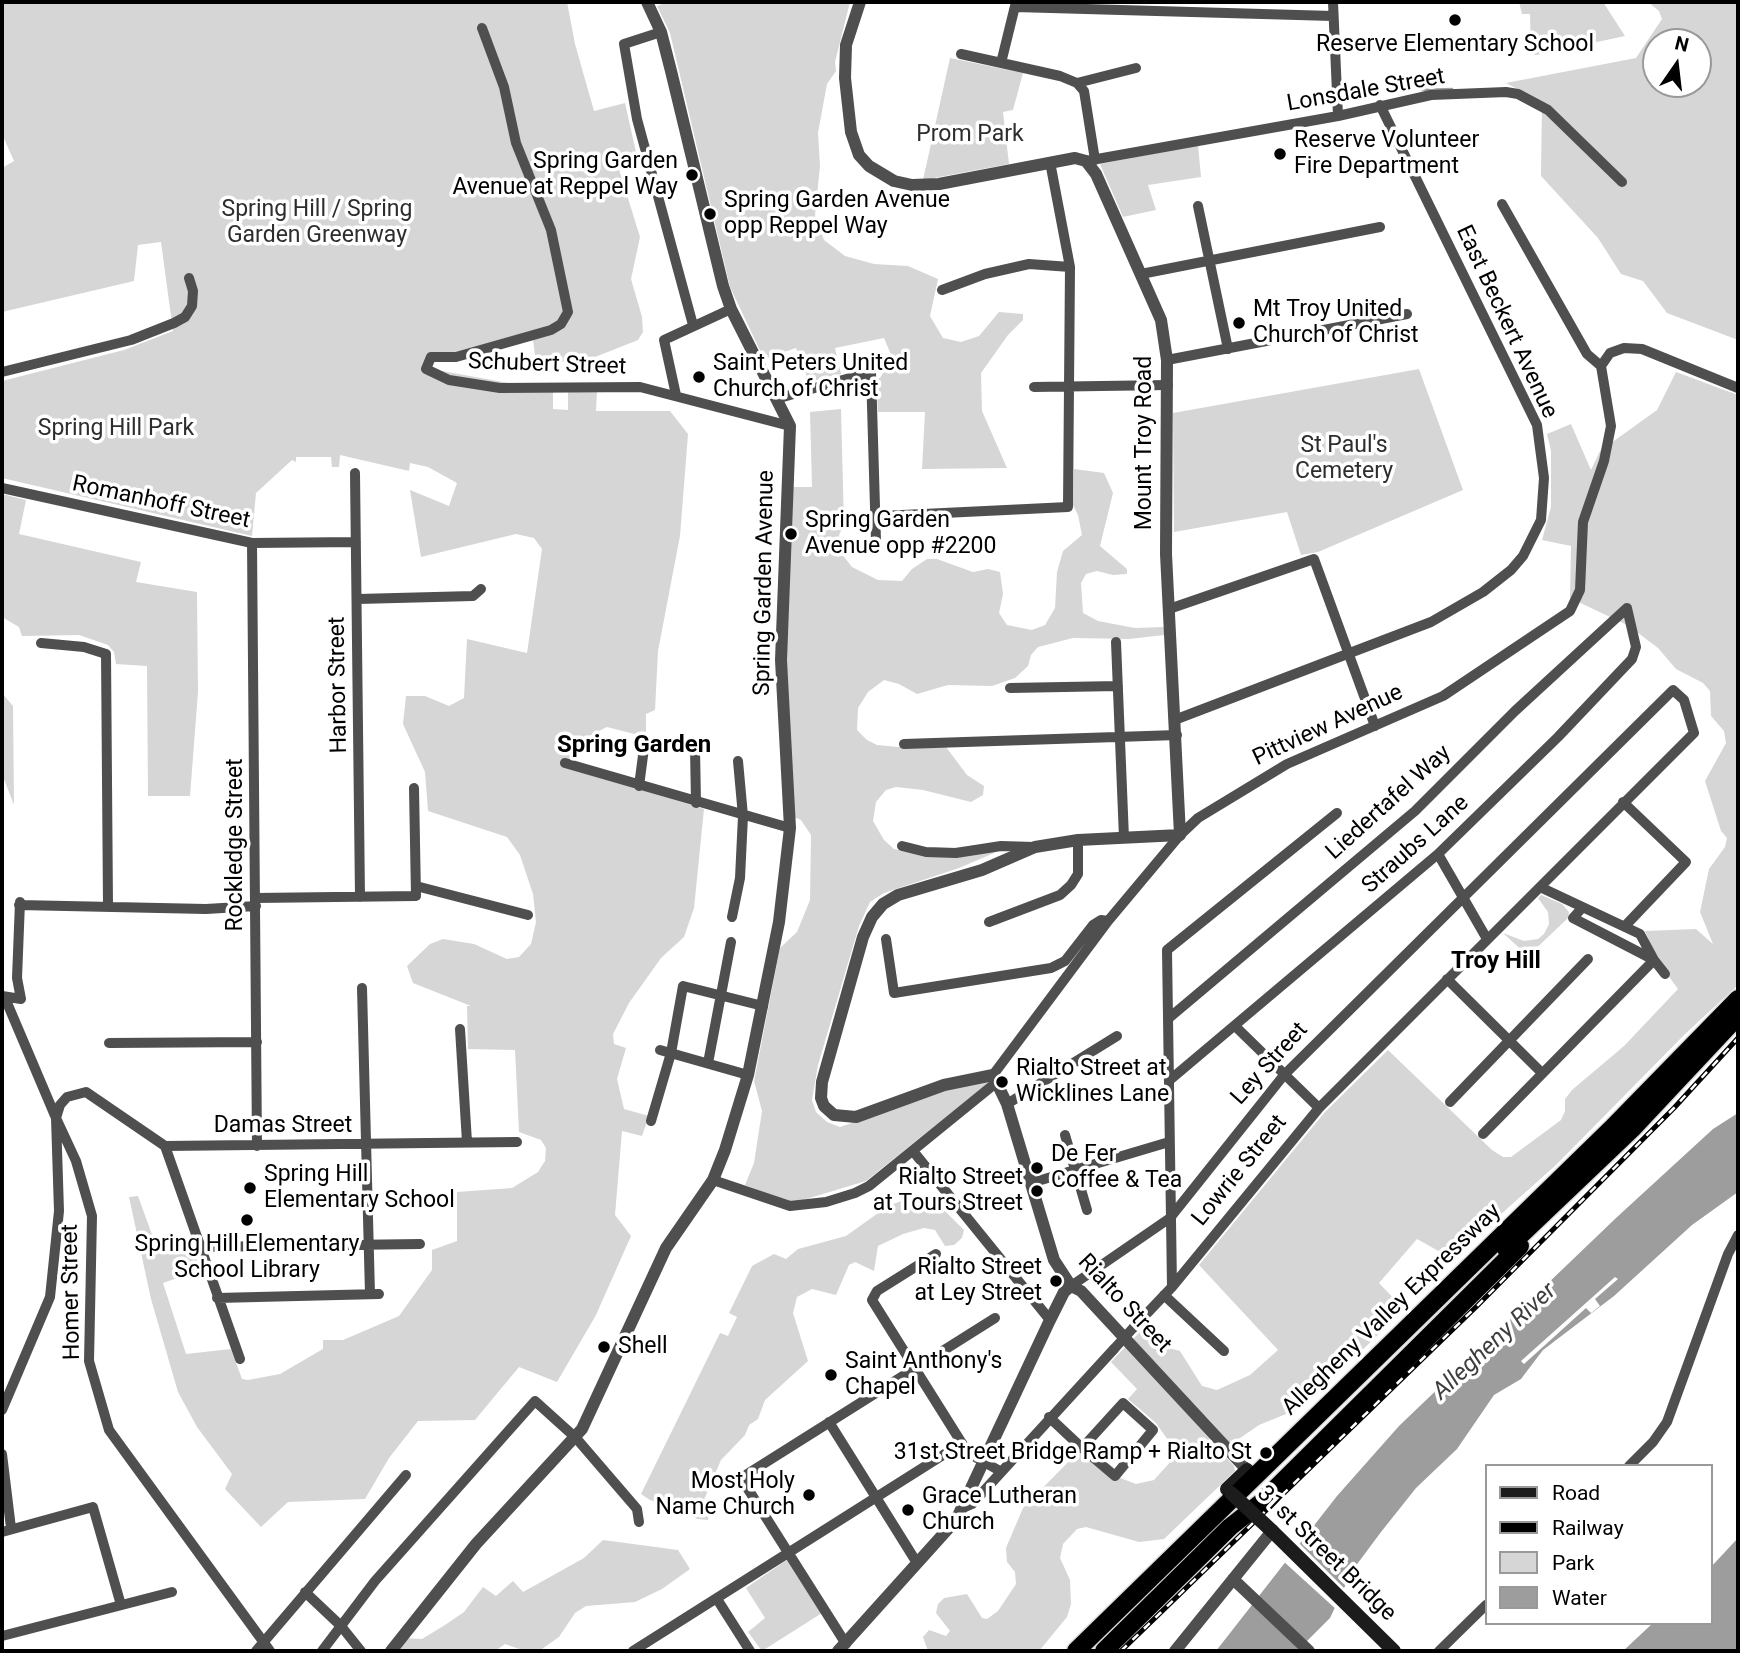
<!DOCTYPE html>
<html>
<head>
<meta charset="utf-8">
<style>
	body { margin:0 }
	#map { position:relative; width:1740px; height:1653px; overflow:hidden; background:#fff; font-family:Roboto,sans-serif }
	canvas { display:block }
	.frame { position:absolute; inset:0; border:4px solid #000; pointer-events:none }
	.legend { position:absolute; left:1485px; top:1464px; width:228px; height:161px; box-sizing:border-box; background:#fff; border:2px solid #999; margin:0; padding:9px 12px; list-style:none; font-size:21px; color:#000 }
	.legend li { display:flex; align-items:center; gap:14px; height:35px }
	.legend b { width:35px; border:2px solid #999 }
	.north { position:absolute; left:1642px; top:28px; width:70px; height:70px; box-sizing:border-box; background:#fff; border:2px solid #999; border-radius:50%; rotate:14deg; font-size:19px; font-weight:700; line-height:28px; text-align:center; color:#000 }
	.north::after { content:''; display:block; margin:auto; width:24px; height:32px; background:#000; clip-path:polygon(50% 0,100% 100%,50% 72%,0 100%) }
</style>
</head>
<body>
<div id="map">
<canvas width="1740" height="1653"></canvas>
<div class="frame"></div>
<ul class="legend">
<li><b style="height:9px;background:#1c1c1c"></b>Road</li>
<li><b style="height:9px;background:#000"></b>Railway</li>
<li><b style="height:19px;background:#d6d6d6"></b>Park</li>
<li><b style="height:19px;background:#9d9d9d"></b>Water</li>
</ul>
<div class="north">N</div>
</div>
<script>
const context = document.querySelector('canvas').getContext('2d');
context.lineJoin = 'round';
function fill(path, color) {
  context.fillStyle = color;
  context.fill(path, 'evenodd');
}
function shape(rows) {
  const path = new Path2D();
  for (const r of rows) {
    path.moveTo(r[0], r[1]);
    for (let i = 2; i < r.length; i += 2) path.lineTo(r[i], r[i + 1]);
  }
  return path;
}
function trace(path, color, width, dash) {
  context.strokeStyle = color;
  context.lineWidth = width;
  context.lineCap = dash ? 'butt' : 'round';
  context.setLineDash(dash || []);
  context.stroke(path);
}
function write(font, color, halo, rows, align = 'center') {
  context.font = font + ' Roboto,sans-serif';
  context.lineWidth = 7;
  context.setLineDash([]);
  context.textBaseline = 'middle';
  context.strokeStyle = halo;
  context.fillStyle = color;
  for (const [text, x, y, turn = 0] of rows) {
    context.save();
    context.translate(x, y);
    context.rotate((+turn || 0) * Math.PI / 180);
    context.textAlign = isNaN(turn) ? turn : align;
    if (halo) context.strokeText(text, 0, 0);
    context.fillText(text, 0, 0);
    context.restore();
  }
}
fill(shape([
	[2,2,567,2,575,44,594,111,625,103,638,161,618,166,640,237,631,279,642,317,643,332,638,340,590,359,551,363,536,361,533,340,433,360,431,369,553,391,553,409,568,410,568,391,597,390,596,411,670,411,688,434,680,536,658,651,655,710,646,714,646,737,607,727,581,740,574,769,704,809,694,908,684,937,661,958,629,1003,613,1034,614,1044,626,1048,617,1079,624,1109,649,1116,642,1136,622,1131,615,1215,631,1236,596,1315,557,1382,519,1367,475,1420,418,1421,389,1458,365,1499,288,1502,261,1527,225,1489,232,1474,197,1427,178,1392,151,1299,129,1197,138,1196,155,1243,190,1239,200,1270,163,1283,186,1354,231,1349,242,1379,248,1380,280,1374,323,1349,323,1340,343,1340,399,1316,432,1270,432,1250,457,1241,457,1192,512,1188,538,1172,545,1161,546,1148,541,1140,519,1132,515,1050,468,1049,467,1006,471,1006,413,983,407,966,430,944,443,939,474,944,507,959,519,957,531,944,536,922,533,894,520,855,507,837,428,811,425,772,403,724,406,696,425,696,449,706,464,698,467,639,527,653,542,549,534,538,516,534,421,557,410,490,449,506,457,483,428,467,410,463,409,471,340,455,339,467,332,467,331,457,296,457,296,462,292,460,256,493,252,536,2,478,2,381,124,350,173,331,161,242,138,245,134,281,2,312,2,168,14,161,2,134],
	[667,2,850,2,835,62,836,71,827,84,818,133,820,166,815,215,824,240,845,256,874,264,908,266,938,279,930,316,943,338,961,342,979,336,999,312,1023,314,1023,320,1008,335,981,373,982,411,1007,468,922,469,925,412,878,412,876,379,880,378,892,357,884,338,835,348,841,374,809,382,796,348,764,359,730,287,670,33,657,6],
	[1519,2,1603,2,1625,36,1536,55,1531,53,1530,14,1522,14],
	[1648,2,1738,2,1738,340,1667,313,1643,281,1621,274,1598,238,1541,176,1542,102,1506,83,1636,58,1662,19,1659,11],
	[1656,42,1698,42,1698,84,1656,84],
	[950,58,1023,73,1013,110,1003,112,1009,164,923,180],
	[1198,145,1201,177,1148,185,1156,210,1123,217,1100,164],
	[1419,369,1463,490,1318,552,1301,555,1287,512,1174,532,1173,413],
	[1676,372,1738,395,1738,985,1685,1034,1556,1165,1463,1248,1442,1253,1417,1239,1379,1283,1398,1303,1399,1315,1301,1408,1259,1425,1230,1445,1133,1339,1143,1329,1165,1347,1180,1351,1202,1386,1217,1390,1250,1375,1278,1350,1199,1265,1325,1112,1388,1050,1492,1150,1503,1157,1511,1157,1561,1120,1565,1111,1565,1099,1572,1090,1624,1046,1678,989,1658,961,1645,931,1696,929,1713,944,1700,912,1709,869,1725,847,1727,838,1721,831,1705,781,1726,743,1724,731,1711,716,1710,691,1703,683,1676,669,1658,648,1629,626,1570,598,1571,546,1542,540,1551,507,1551,451,1547,434,1571,424,1591,470,1600,451,1657,410],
	[841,409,844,525,839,535,842,554,852,567,878,580,902,581,912,569,927,559,937,559,973,572,988,569,1000,572,1003,594,999,613,1007,625,1032,630,1045,625,1055,608,1057,572,1063,551,1082,535,1078,515,1073,505,1074,469,1104,473,1113,493,1100,546,1127,569,1127,574,1113,575,1097,571,1086,574,1081,583,1083,613,1098,621,1135,628,1164,627,1164,635,1129,639,1073,638,1038,647,1031,655,1028,666,1015,678,992,686,948,685,917,694,899,684,884,680,868,692,858,708,857,730,867,740,877,745,898,747,946,747,967,775,984,786,983,795,971,802,923,790,896,787,886,790,876,802,873,821,884,840,894,849,911,853,986,844,1000,847,994,853,959,868,884,893,870,902,859,926,818,1065,812,1100,816,1112,827,1122,840,1127,947,1090,992,1080,866,1181,793,1203,745,1185,754,1163,762,1111,754,1081,780,948,797,932,810,900,811,835,801,820,794,817,785,679,793,487,812,487,810,412],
	[2,494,26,500,19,534,141,562,136,582,197,592,198,692,190,796,148,796,147,666,116,664,114,652,108,645,79,635,22,636,19,627,2,617],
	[2,693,13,706,14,805,2,774],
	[1541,895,1562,904,1569,912,1568,918,1528,956,1503,933,1524,941,1538,939,1544,934,1549,924,1548,912,1538,898],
	[904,1200,920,1210,944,1210,964,1230,962,1238,954,1245,945,1246,935,1230,924,1228,903,1234,878,1246,874,1271,855,1262,849,1265,836,1295,812,1289,797,1297,793,1313,808,1361,765,1400,758,1419,749,1425,745,1435,721,1460,703,1502,709,1513,708,1520,697,1519,684,1510,650,1500,641,1494,720,1333,728,1336,737,1317,729,1313,752,1266,774,1254,786,1259,798,1249,846,1236,888,1206],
	[1126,1346,1234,1466,1235,1471,1164,1539,1139,1542,1086,1527,1077,1529,1063,1544,1060,1558,1070,1580,1071,1604,1067,1617,1039,1651,928,1651,923,1637,929,1630,946,1636,950,1631,936,1613,938,1604,944,1598,967,1594,982,1618,987,1619,998,1611,1016,1584,1015,1572,1007,1562,1006,1548,1023,1508,1078,1452,1085,1450,1115,1476,1136,1484,1154,1480,1173,1459,1175,1450,1156,1423,1128,1399,1137,1389,1111,1362],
	[603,1540,678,1550,690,1569,662,1589,635,1602,586,1606,575,1613,559,1637,539,1651,525,1651,505,1644,495,1651,391,1651,401,1638,422,1639,445,1625,464,1612,483,1587,496,1596,513,1581,523,1592,584,1558],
	[788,1559,822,1613,762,1651,748,1632,765,1618,746,1588]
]), '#d6d6d6');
fill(shape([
	[1738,1113,1738,1192,1692,1225,1614,1296,1543,1350,1521,1379,1494,1395,1457,1449,1416,1488,1381,1532,1352,1571,1330,1618,1297,1651,1216,1651,1337,1496,1399,1426,1616,1218,1713,1129],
	[1738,1538,1738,1651,1623,1651,1653,1623,1710,1623,1710,1568]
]), '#9d9d9d');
fill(shape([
	[1615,1277,1618,1279,1595,1299,1600,1306,1591,1313,1586,1308,1524,1364,1521,1361],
	[1297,1541,1346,1590,1338,1611,1282,1560]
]), '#fff');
trace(shape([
	[1421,90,1452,89]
]), '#9d9d9d', 2.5);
const motorway = shape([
	[1506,1249,1632,1129,1738,1016],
	[1076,1651,1611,1129,1738,999],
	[1104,1651,1230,1527,1263,1501,1520,1246]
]);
trace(motorway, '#dbdbdb', 21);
trace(shape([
	[1333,2,1338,116],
	[1015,7,1333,16],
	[482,28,504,87,516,143,551,230,568,312,561,324,551,330,456,357,431,357,426,369,449,380,500,388,640,387,790,426],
	[661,32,624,44,637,119,693,325],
	[961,54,1060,76,1077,83,1136,68],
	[1001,63,1016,2],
	[1077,83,1084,91,1095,160],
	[1086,161,1338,116,1431,95,1506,92,1518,94,1548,110,1622,182],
	[1502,204,1587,354,1601,366],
	[1198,206,1228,349],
	[1141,274,1380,227],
	[942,290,985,274,1029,264,1070,267],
	[1167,360,1407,314],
	[2,372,131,340,174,323,185,317,192,306,193,291,189,278],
	[1034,387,1168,385],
	[676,395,664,340,731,309],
	[776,399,871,372,876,541],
	[355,473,360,897],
	[2,488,252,543,356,542],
	[861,517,1068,507,1070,267,1050,162],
	[252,543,257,1146],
	[358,599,473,596,481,589],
	[1169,609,1314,559,1375,726],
	[1116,642,1124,838],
	[41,643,84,647,106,654,108,906],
	[1010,688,1118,686],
	[1177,719,1431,622,1483,592,1511,570,1523,556,1541,520,1544,478,1537,425,1380,105],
	[904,744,1177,735],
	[695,748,696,803],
	[565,763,790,828],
	[639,786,644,748],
	[1623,802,1686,862,1625,926],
	[902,846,926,852,956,853,1001,846,1034,847],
	[1438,854,1487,939],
	[416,886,528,915],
	[256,898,416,896,414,788],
	[19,905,206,909,256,906],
	[1582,908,1573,918,1654,960,1665,974],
	[732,917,740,878,743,816,738,761],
	[989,922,1060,895,1071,885,1078,874,1078,840],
	[886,939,894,993,1051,968,1065,961,1093,925,1101,920,1108,921],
	[1447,979,1542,1073],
	[362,988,370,1294],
	[2,996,21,999,17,978,20,902],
	[1169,1018,1415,811,1515,711,1627,608],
	[1236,1027,1319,1108],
	[460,1029,467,1142],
	[109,1043,257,1042],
	[660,1050,748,1075],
	[708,1063,731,942],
	[993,1075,1108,921,1180,835,1198,818,1287,764,1443,696,1570,611,1580,590,1583,522,1604,461,1611,426,1601,366,1610,353,1624,348,1642,349,1738,388],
	[1171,1079,1438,854,1558,737,1632,659,1636,647,1627,608],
	[1450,1102,1588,959],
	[1007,1104,1117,1036],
	[651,1121,671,1053,683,986,763,1006],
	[1483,1134,1654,960,1640,934,1540,887],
	[1065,1135,1087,1210],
	[165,1146,240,1359],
	[913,1151,1050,1320],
	[713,1180,790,1206,826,1202,855,1193,869,1186,997,1082],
	[1031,1183,1169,1142],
	[201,1247,420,1244],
	[936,1254,877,1291,872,1300,968,1453,1000,1471],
	[1071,1286,1170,1218,1284,1075,1673,690,1684,700,1694,733,1319,1108,1172,1287,1134,1327],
	[1172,1287,1167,950,1337,813],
	[1164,1295,1224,1351],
	[217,1298,379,1294],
	[2,1410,50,1297,59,1211,56,1118,5,998],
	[1049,1417,1082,1448,1115,1476,1153,1430,1123,1403,1082,1448],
	[829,1422,917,1563],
	[2,1454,11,1528],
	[1629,1466,1653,1442,1667,1422,1728,1254,1738,1235],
	[963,1508,972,1504,1114,1349],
	[2,1532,93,1507,121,1605],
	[305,1592,341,1626,361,1651],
	[717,1599,750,1651],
	[2,1636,172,1592],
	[846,1644,741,1478,995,1318],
	[256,1651,406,1475],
	[270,1651,109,1430,89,1361,92,1216,76,1161,56,1118,60,1105,67,1097,86,1092,165,1146,517,1142],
	[322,1651,375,1581,535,1401,576,1438,637,1509,639,1522],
	[633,1651,962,1443],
	[1439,1651,1486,1605]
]), '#4f4f4f', 10);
trace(shape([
	[860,2,846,45,845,78,851,132,859,155,869,166,894,181,912,185,939,184,1075,158,1086,161,1096,174,1161,320,1167,360,1166,554,1180,835,1078,840,1035,847,982,870,898,895,883,904,872,917,863,937,822,1082,821,1098,824,1106,834,1115,856,1117,944,1085,993,1075,1007,1104,1054,1260,1071,1286,1081,1291,1247,1470],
	[1233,1579,1309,1651],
	[391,1651,476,1544,582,1429,666,1248,713,1180,725,1150,748,1075,779,922,790,828,781,660,790,426,731,309,723,286,671,71,661,32,647,2],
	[838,1651,956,1520,1050,1320,1064,1292,1071,1286],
	[1175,1651,1272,1531]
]), '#4f4f4f', 12);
trace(shape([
	[1231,1493,1227,1489,1247,1470],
	[1272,1531,1394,1651]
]), '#1c1c1c', 14);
trace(motorway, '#000', 18);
const rail = shape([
	[1121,1651,1477,1306,1674,1108,1738,1038]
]);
trace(rail, '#000', 5);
trace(rail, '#fff', 2.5, [8]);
trace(shape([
	[1114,1349,1134,1327]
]), '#4f4f4f', 10);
trace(shape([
	[1231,1493,1272,1531]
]), '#1c1c1c', 14);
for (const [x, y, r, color] of [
	[1455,20,7,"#000"],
	[1280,154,7,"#000"],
	[692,175,7,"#000"],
	[710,214,7,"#000"],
	[1239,323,7,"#000"],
	[699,377,7,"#000"],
	[791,534,7,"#000"],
	[1002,1082,7,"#000"],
	[1037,1168,7,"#000"],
	[250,1188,7,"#000"],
	[1037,1191,7,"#000"],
	[247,1220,7,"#000"],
	[1056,1281,7,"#000"],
	[604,1347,7,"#000"],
	[831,1375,7,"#000"],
	[1266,1453,7,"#000"],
	[809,1495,7,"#000"],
	[908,1510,7,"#000"]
]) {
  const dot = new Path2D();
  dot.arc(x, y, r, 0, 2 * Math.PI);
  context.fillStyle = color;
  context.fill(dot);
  trace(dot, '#fff', 2.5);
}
write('23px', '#000', '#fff', [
	["Reserve Elementary School",1455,45,"center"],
	["Reserve Volunteer",1294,141],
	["Fire Department",1294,167],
	["Spring Garden",678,162,"right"],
	["Avenue at Reppel Way",678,188,"right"],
	["Spring Garden Avenue",724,201],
	["opp Reppel Way",724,227],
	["Mt Troy United",1253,310],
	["Church of Christ",1253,336],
	["Saint Peters United",713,364],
	["Church of Christ",713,390],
	["Spring Garden",805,521],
	["Avenue opp #2200",805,547],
	["Rialto Street at",1016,1069],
	["Wicklines Lane",1016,1095],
	["De Fer",1051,1155],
	["Coffee & Tea",1051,1181],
	["Spring Hill",264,1175],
	["Elementary School",264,1201],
	["Rialto Street",1023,1178,"right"],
	["at Tours Street",1023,1204,"right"],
	["Spring Hill Elementary",247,1245,"center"],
	["School Library",247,1271,"center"],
	["Rialto Street",1042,1268,"right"],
	["at Ley Street",1042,1294,"right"],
	["Shell",618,1347],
	["Saint Anthony's",845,1362],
	["Chapel",845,1388],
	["31st Street Bridge Ramp + Rialto St",1252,1453,"right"],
	["Most Holy",795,1482,"right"],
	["Name Church",795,1508,"right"],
	["Grace Lutheran",922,1497],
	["Church",922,1523]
], 'left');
write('23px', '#000', '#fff', [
	["Lonsdale Street",1366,91,-10],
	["East Beckert Avenue",1506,322,65],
	["Schubert Street",547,365,2],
	["Mount Troy Road",1145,443,-90],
	["Romanhoff Street",161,503,12],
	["Spring Garden Avenue",765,583,-89],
	["Harbor Street",339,685,-91],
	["Pittview Avenue",1328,726,-25],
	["Liedertafel Way",1389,803,-42],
	["Rockledge Street",236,845,-90],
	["Straubs Lane",1416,845,-42],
	["Ley Street",1270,1064,-48],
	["Damas Street",283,1126],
	["Lowrie Street",1240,1171,-51],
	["Homer Street",72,1292,-91],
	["Rialto Street",1124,1304,47],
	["Allegheny Valley Expressway",1392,1310,-44],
	["31st Street Bridge",1326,1554,44]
]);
write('23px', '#2d2d2d', '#fff', [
	["Prom Park",970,135],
	["Spring Hill / Spring",317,210],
	["Garden Greenway",317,236],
	["Spring Hill Park",116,429],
	["St Paul's",1344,446],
	["Cemetery",1344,472]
]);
write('bold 24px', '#000', '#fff', [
	["Spring Garden",634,746],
	["Troy Hill",1496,962]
]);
write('italic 24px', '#3e3e3e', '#fff', [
	["Allegheny River",1495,1342,-43]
]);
</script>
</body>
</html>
